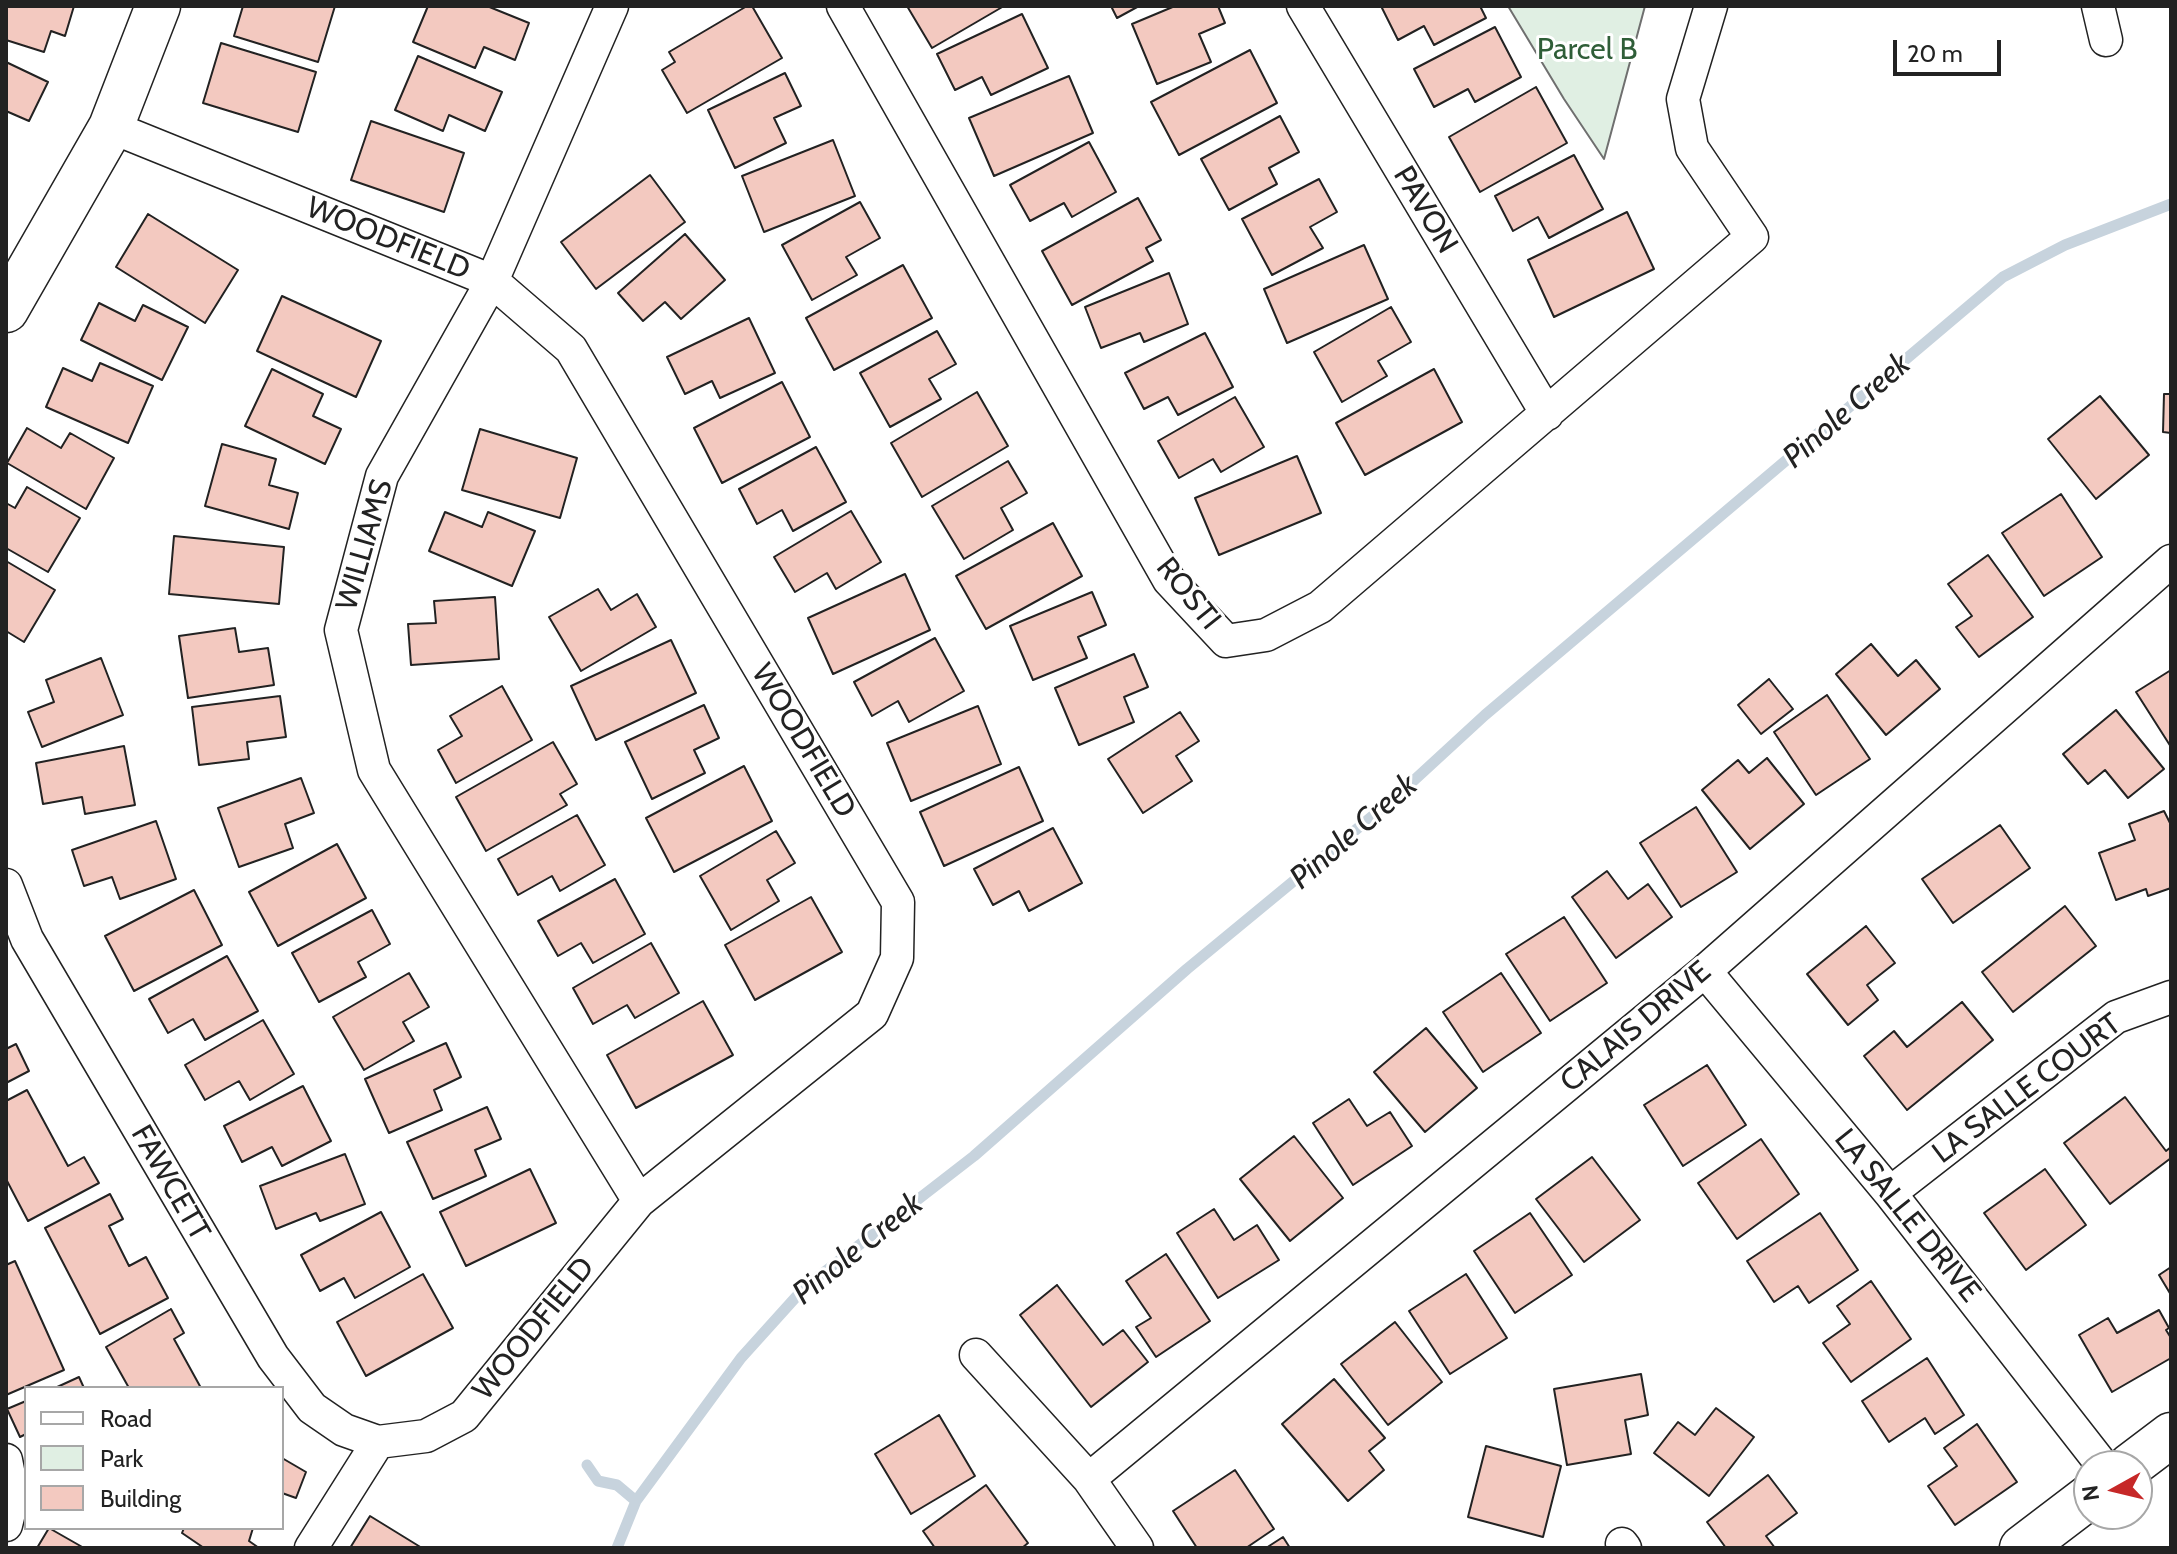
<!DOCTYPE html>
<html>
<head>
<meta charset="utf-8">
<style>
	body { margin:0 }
	#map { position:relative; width:2177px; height:1554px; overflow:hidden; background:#fff; font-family:Cabin,sans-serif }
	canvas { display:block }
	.frame { position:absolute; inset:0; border:8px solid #222; pointer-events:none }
	.legend { position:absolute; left:24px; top:1386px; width:260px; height:144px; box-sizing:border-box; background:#fff; border:2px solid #a7a7a7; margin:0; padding:10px 14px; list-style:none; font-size:24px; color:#222 }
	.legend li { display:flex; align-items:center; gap:16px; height:40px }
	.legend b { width:40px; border:2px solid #a7a7a7 }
	.north { position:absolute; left:2073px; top:1450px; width:80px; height:80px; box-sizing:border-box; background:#fff; border:2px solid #a7a7a7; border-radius:50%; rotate:262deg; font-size:22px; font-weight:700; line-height:32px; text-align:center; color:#222 }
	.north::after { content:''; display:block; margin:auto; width:28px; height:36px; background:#c62828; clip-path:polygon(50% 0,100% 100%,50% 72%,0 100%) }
	.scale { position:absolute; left:1893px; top:40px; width:108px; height:36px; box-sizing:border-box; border:4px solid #222; border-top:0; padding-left:10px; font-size:24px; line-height:28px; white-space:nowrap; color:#222; -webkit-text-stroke:6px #fff; paint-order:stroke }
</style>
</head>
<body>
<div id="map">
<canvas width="2177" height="1554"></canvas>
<div class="frame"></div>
<ul class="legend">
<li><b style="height:10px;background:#fff"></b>Road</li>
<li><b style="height:22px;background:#e0efe3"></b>Park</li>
<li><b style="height:22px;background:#f3c9c0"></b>Building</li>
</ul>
<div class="north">N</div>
<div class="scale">20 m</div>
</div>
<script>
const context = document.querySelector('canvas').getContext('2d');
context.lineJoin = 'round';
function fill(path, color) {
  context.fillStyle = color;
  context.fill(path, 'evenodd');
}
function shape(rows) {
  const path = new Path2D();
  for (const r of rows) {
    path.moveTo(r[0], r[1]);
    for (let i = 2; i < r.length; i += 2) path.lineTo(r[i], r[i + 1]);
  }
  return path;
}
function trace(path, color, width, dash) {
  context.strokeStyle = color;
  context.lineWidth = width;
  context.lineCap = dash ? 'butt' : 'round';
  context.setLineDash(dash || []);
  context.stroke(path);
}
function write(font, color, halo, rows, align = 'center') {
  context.font = font + ' Cabin,sans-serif';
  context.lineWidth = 6;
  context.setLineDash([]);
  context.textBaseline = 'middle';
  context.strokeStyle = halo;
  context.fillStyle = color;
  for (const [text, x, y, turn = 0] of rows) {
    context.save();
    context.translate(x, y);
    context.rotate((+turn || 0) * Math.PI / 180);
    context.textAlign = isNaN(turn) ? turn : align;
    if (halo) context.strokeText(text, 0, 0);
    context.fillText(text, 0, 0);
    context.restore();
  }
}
const green = shape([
	[1508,6,1645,6,1604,159,1564,99,1508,6]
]);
fill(green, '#e0efe3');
trace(green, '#6f6f6f', 2);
trace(shape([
	[587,1465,598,1481,617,1485,636,1501],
	[617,1548,636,1501,741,1358,805,1287,974,1156,1187,969,1398,795,1485,715,2003,277,2065,245,2171,204]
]), '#c7d3dd', 11);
const building = shape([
	[6,6,74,6,65,36,51,31,44,52,6,40,6,6],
	[243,6,335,6,318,62,234,36,243,6],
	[428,6,487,6,529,23,515,60,484,47,475,68,413,42,428,6],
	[747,6,752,6,782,58,687,113,662,70,675,62,669,52,747,6],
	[907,6,1004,6,932,48,907,6],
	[1111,6,1139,6,1117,18,1111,6],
	[1175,6,1218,6,1225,23,1199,34,1211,62,1157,84,1132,24,1175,6],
	[1381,6,1480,6,1486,18,1434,45,1424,26,1398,40,1381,6],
	[1022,14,1048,68,991,95,982,77,955,90,937,54,1022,14],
	[1495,27,1521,77,1475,102,1468,89,1434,107,1414,69,1495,27],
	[221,43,316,72,298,132,203,103,221,43],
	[1250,50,1277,103,1179,155,1151,102,1250,50],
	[418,56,502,92,485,131,449,115,443,131,395,110,418,56],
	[6,62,48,82,29,121,6,111,6,62],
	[785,73,801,106,774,118,786,143,735,168,708,110,785,73],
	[1069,76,1093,133,994,176,969,118,1069,76],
	[1536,87,1567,143,1480,192,1449,137,1536,87],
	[1280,116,1299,152,1269,168,1277,184,1229,210,1201,159,1280,116],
	[371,121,464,153,444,212,351,180,371,121],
	[833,140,855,196,764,232,742,176,833,140],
	[1089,142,1116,192,1072,217,1064,203,1030,221,1010,185,1089,142],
	[1574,155,1603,209,1549,238,1538,217,1513,231,1495,196,1574,155],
	[650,175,685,222,596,289,561,242,650,175],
	[1319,179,1337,212,1310,227,1323,248,1272,275,1242,219,1319,179],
	[1138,198,1161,240,1146,248,1153,261,1072,305,1042,251,1138,198],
	[860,202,880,238,846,257,857,275,812,300,782,245,860,202],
	[1627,212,1654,269,1554,317,1528,260,1627,212],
	[148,214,238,270,205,323,116,267,148,214],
	[685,234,725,280,681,319,665,302,643,321,618,293,685,234],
	[1364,245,1388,299,1287,343,1264,289,1364,245],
	[903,265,932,318,834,370,806,318,903,265],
	[1169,273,1188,324,1144,342,1140,333,1101,348,1085,307,1169,273],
	[282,296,381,341,356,397,257,351,282,296],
	[99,303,135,321,143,305,188,327,162,380,81,340,99,303],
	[1391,307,1411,342,1378,361,1387,376,1342,402,1314,352,1391,307],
	[749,318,775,373,720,398,712,381,685,394,667,357,749,318],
	[937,331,956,364,929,379,941,399,890,427,860,373,937,331],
	[1205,333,1233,387,1178,415,1168,397,1144,409,1125,373,1205,333],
	[100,363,153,386,128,443,46,407,63,368,92,381,100,363],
	[272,369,323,394,313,416,341,429,325,464,245,426,272,369],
	[1434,369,1462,422,1365,475,1336,423,1434,369],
	[782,382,810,437,722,483,694,428,782,382],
	[977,392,1008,446,922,497,891,443,977,392],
	[2164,394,2171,394,2171,433,2163,432,2164,394],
	[2100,396,2149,455,2096,499,2048,439,2100,396],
	[1235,397,1264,447,1221,472,1213,459,1179,478,1158,441,1235,397],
	[27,428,61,448,70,433,114,458,86,509,7,463,27,428],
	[480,429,577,458,560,518,462,490,480,429],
	[222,444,276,459,269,485,298,493,289,529,205,506,222,444],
	[816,447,846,502,793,531,782,510,757,524,739,489,816,447],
	[1297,456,1321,513,1219,555,1195,498,1297,456],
	[1008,461,1027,493,1001,508,1013,530,964,559,932,506,1008,461],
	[27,487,80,518,48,572,6,548,6,503,15,508,27,487],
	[2061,494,2102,557,2044,596,2002,533,2061,494],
	[851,511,881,562,836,589,827,573,795,592,774,557,851,511],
	[445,512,482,527,488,512,535,531,512,586,429,551,445,512],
	[1053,523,1082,576,986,629,956,576,1053,523],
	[174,536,284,547,279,604,169,594,174,536],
	[1988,555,2033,617,1979,657,1956,627,1972,616,1948,584,1988,555],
	[6,561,55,590,24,642,6,631,6,561],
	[905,574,930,630,833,674,808,618,905,574],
	[598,589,611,610,637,594,656,627,581,671,549,617,598,589],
	[1092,592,1106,625,1078,637,1087,658,1033,680,1010,626,1092,592],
	[495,597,499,659,411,665,408,624,436,623,434,601,495,597],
	[235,628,239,652,268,648,274,685,188,698,179,636,235,628],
	[935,638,964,691,909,722,898,701,872,716,854,682,935,638],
	[671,640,696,693,596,740,571,686,671,640],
	[1871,644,1898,676,1916,660,1940,689,1886,735,1836,674,1871,644],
	[1134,654,1148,687,1124,697,1134,722,1079,745,1055,688,1134,654],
	[101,658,123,715,42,747,28,712,54,702,46,680,101,658],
	[2171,670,2171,747,2136,692,2171,670],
	[1769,679,1793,709,1761,734,1738,705,1769,679],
	[502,686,532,740,456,783,438,750,462,736,450,716,502,686],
	[1827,695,1870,759,1816,795,1774,732,1827,695],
	[280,696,286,737,247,742,249,759,199,765,192,707,280,696],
	[704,705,719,738,694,750,705,773,652,799,625,742,704,705],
	[978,706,1001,764,911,801,887,743,978,706],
	[2116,710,2164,769,2128,798,2105,770,2088,784,2063,754,2116,710],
	[1180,712,1199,741,1176,756,1192,781,1143,813,1108,759,1180,712],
	[553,742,577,784,560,794,567,805,486,851,456,797,553,742],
	[124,746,135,805,85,814,82,797,43,804,36,763,124,746],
	[1767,758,1804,804,1750,849,1702,790,1738,760,1749,773,1767,758],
	[744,766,772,821,674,872,646,818,744,766],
	[1019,767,1043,821,944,866,920,812,1019,767],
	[301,778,314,813,285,824,293,848,239,867,218,808,301,778],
	[1696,807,1737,872,1681,907,1640,843,1696,807],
	[2164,811,2171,825,2171,888,2148,896,2146,889,2116,900,2099,853,2135,840,2129,824,2164,811],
	[577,815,605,865,560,891,552,876,518,895,498,859,577,815],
	[156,821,176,879,120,899,112,877,84,886,72,850,156,821],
	[2000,825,2030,868,1953,923,1922,879,2000,825],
	[1053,828,1082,883,1029,911,1019,891,993,905,974,869,1053,828],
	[776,831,795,863,767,880,779,901,731,930,700,876,776,831],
	[337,844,366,898,278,946,249,892,337,844],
	[1607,871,1628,899,1648,884,1672,917,1616,958,1572,897,1607,871],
	[615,879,645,934,593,963,581,943,558,956,538,921,615,879],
	[194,890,222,945,134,991,105,936,194,890],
	[811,897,842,952,755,1000,725,945,811,897],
	[2065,906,2096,946,2013,1012,1982,972,2065,906],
	[372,910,390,944,358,962,366,977,319,1002,292,953,372,910],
	[1564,917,1607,983,1550,1021,1506,954,1564,917],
	[1866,926,1895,963,1867,985,1878,1000,1848,1025,1807,974,1866,926],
	[651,943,679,993,635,1018,627,1005,593,1024,573,988,651,943],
	[227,956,258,1011,205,1040,193,1019,168,1033,149,999,227,956],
	[409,973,429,1007,403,1022,414,1041,364,1070,333,1017,409,973],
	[1501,973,1541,1033,1483,1072,1443,1012,1501,973],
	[703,1001,733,1055,636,1108,607,1055,703,1001],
	[1962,1002,1993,1040,1907,1110,1864,1056,1894,1031,1907,1047,1962,1002],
	[263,1020,294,1074,250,1100,239,1081,205,1100,185,1065,263,1020],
	[1426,1028,1477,1088,1425,1132,1374,1072,1426,1028],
	[446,1043,461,1077,434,1090,442,1110,389,1133,365,1079,446,1043],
	[16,1044,29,1071,6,1083,6,1049,16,1044],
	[1707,1065,1746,1125,1683,1166,1644,1105,1707,1065],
	[303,1086,331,1141,282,1166,272,1147,242,1162,224,1126,303,1086],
	[27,1090,68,1166,84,1157,99,1183,28,1221,6,1179,6,1101,27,1090],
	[2125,1097,2166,1151,2171,1147,2171,1158,2110,1204,2064,1143,2125,1097],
	[1349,1099,1367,1126,1390,1112,1412,1146,1353,1185,1313,1123,1349,1099],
	[487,1107,501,1139,475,1150,486,1176,433,1199,407,1142,487,1107],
	[1294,1136,1343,1198,1290,1241,1240,1179,1294,1136],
	[1761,1139,1799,1194,1737,1239,1698,1183,1761,1139],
	[345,1154,365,1204,320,1221,316,1213,276,1229,260,1186,345,1154],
	[1592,1157,1640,1220,1584,1262,1536,1199,1592,1157],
	[530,1169,556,1223,466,1266,440,1212,530,1169],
	[2045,1169,2086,1225,2026,1270,1984,1213,2045,1169],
	[110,1194,123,1219,109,1226,129,1266,146,1257,168,1298,100,1334,45,1228,110,1194],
	[1214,1209,1234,1240,1257,1225,1279,1260,1218,1298,1177,1233,1214,1209],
	[381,1212,410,1267,355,1298,344,1278,320,1291,301,1255,381,1212],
	[1530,1213,1572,1275,1515,1313,1474,1251,1530,1213],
	[1820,1213,1858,1270,1809,1303,1798,1286,1774,1302,1747,1261,1820,1213],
	[1166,1254,1210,1321,1156,1357,1136,1327,1151,1318,1126,1281,1166,1254],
	[15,1261,64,1370,6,1395,6,1265,15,1261],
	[2171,1267,2171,1295,2159,1275,2171,1267],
	[423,1274,453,1328,366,1376,337,1322,423,1274],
	[1466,1274,1507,1338,1450,1374,1409,1311,1466,1274],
	[1871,1281,1911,1339,1851,1382,1823,1343,1850,1324,1837,1306,1871,1281],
	[1057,1285,1103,1345,1123,1330,1148,1362,1091,1407,1020,1315,1057,1285],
	[171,1309,184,1333,174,1339,201,1388,129,1388,106,1347,171,1309],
	[2159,1310,2169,1328,2166,1330,2171,1338,2171,1358,2112,1392,2079,1335,2108,1318,2117,1333,2159,1310],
	[1395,1322,1442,1382,1388,1425,1341,1364,1395,1322],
	[1927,1358,1964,1415,1935,1434,1925,1418,1889,1442,1862,1401,1927,1358],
	[1641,1374,1648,1415,1625,1420,1631,1454,1567,1465,1554,1389,1641,1374],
	[79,1377,84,1388,55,1388,79,1377],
	[1334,1379,1385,1438,1369,1451,1384,1470,1348,1501,1282,1424,1334,1379],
	[26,1401,26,1434,20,1437,7,1409,26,1401],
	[1716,1408,1754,1437,1709,1496,1654,1453,1678,1422,1695,1435,1716,1408],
	[939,1415,975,1476,911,1514,875,1454,939,1415],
	[1977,1424,2017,1482,1955,1525,1928,1486,1957,1466,1944,1448,1977,1424],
	[1486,1446,1561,1466,1543,1537,1468,1517,1486,1446],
	[282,1458,306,1472,296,1498,282,1493,282,1458],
	[1235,1470,1274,1529,1246,1548,1197,1548,1173,1511,1235,1470],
	[1768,1475,1797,1513,1766,1536,1775,1548,1726,1548,1707,1522,1768,1475],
	[986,1485,1028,1543,1022,1548,935,1548,923,1531,986,1485],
	[370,1516,422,1548,350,1548,370,1516],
	[49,1528,84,1548,37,1548,49,1528],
	[184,1528,253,1528,249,1541,259,1548,204,1548,182,1533,184,1528],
	[1283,1537,1290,1548,1266,1548,1283,1537]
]);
fill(building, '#f3c9c0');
trace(building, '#222', 2);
const street = shape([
	[612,6,492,281,382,476,341,630,374,770,639,1201],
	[843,6,1169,580,1226,641,1266,635,1320,607,1752,237,1692,148,1683,99,1711,6],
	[1303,6,1547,414],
	[2098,6,2106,40],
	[6,885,27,939,273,1357,312,1408,344,1430,378,1442,426,1436,464,1416,639,1201,872,1014,897,958,898,902,571,349,492,281,111,127],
	[1705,971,1890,1193,2103,1466],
	[1890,1193,2116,1017,2171,997],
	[976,1355,1089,1479,1137,1548],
	[6,1460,13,1496,6,1525],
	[1089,1479,1705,971,2171,561],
	[1622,1544,1625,1548],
	[311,1548,378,1442]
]);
const secondary = shape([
	[6,310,111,127,158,6],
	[2130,1466,2171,1435],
	[2022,1548,2089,1497]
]);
trace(street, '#222', 35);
trace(secondary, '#222', 47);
trace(street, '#fff', 32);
trace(secondary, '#fff', 44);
write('30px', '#2f5e38', '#fff', [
	["Parcel B",1587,50]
]);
write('30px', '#222', '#fff', [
	["PAVON",1425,210,59],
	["WOODFIELD",388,239,22],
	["WILLIAMS",365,545,-74],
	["ROSTI",1188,594,51],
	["WOODFIELD",803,741,59],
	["CALAIS DRIVE",1636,1027,-40],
	["LA SALLE COURT",2027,1089,-37],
	["FAWCETT",170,1183,60],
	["LA SALLE DRIVE",1907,1216,51],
	["WOODFIELD",534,1329,-51]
]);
write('italic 32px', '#222', '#fff', [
	["Pinole Creek",1847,411,-41],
	["Pinole Creek",1354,832,-41],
	["Pinole Creek",858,1249,-39]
]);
</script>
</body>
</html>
